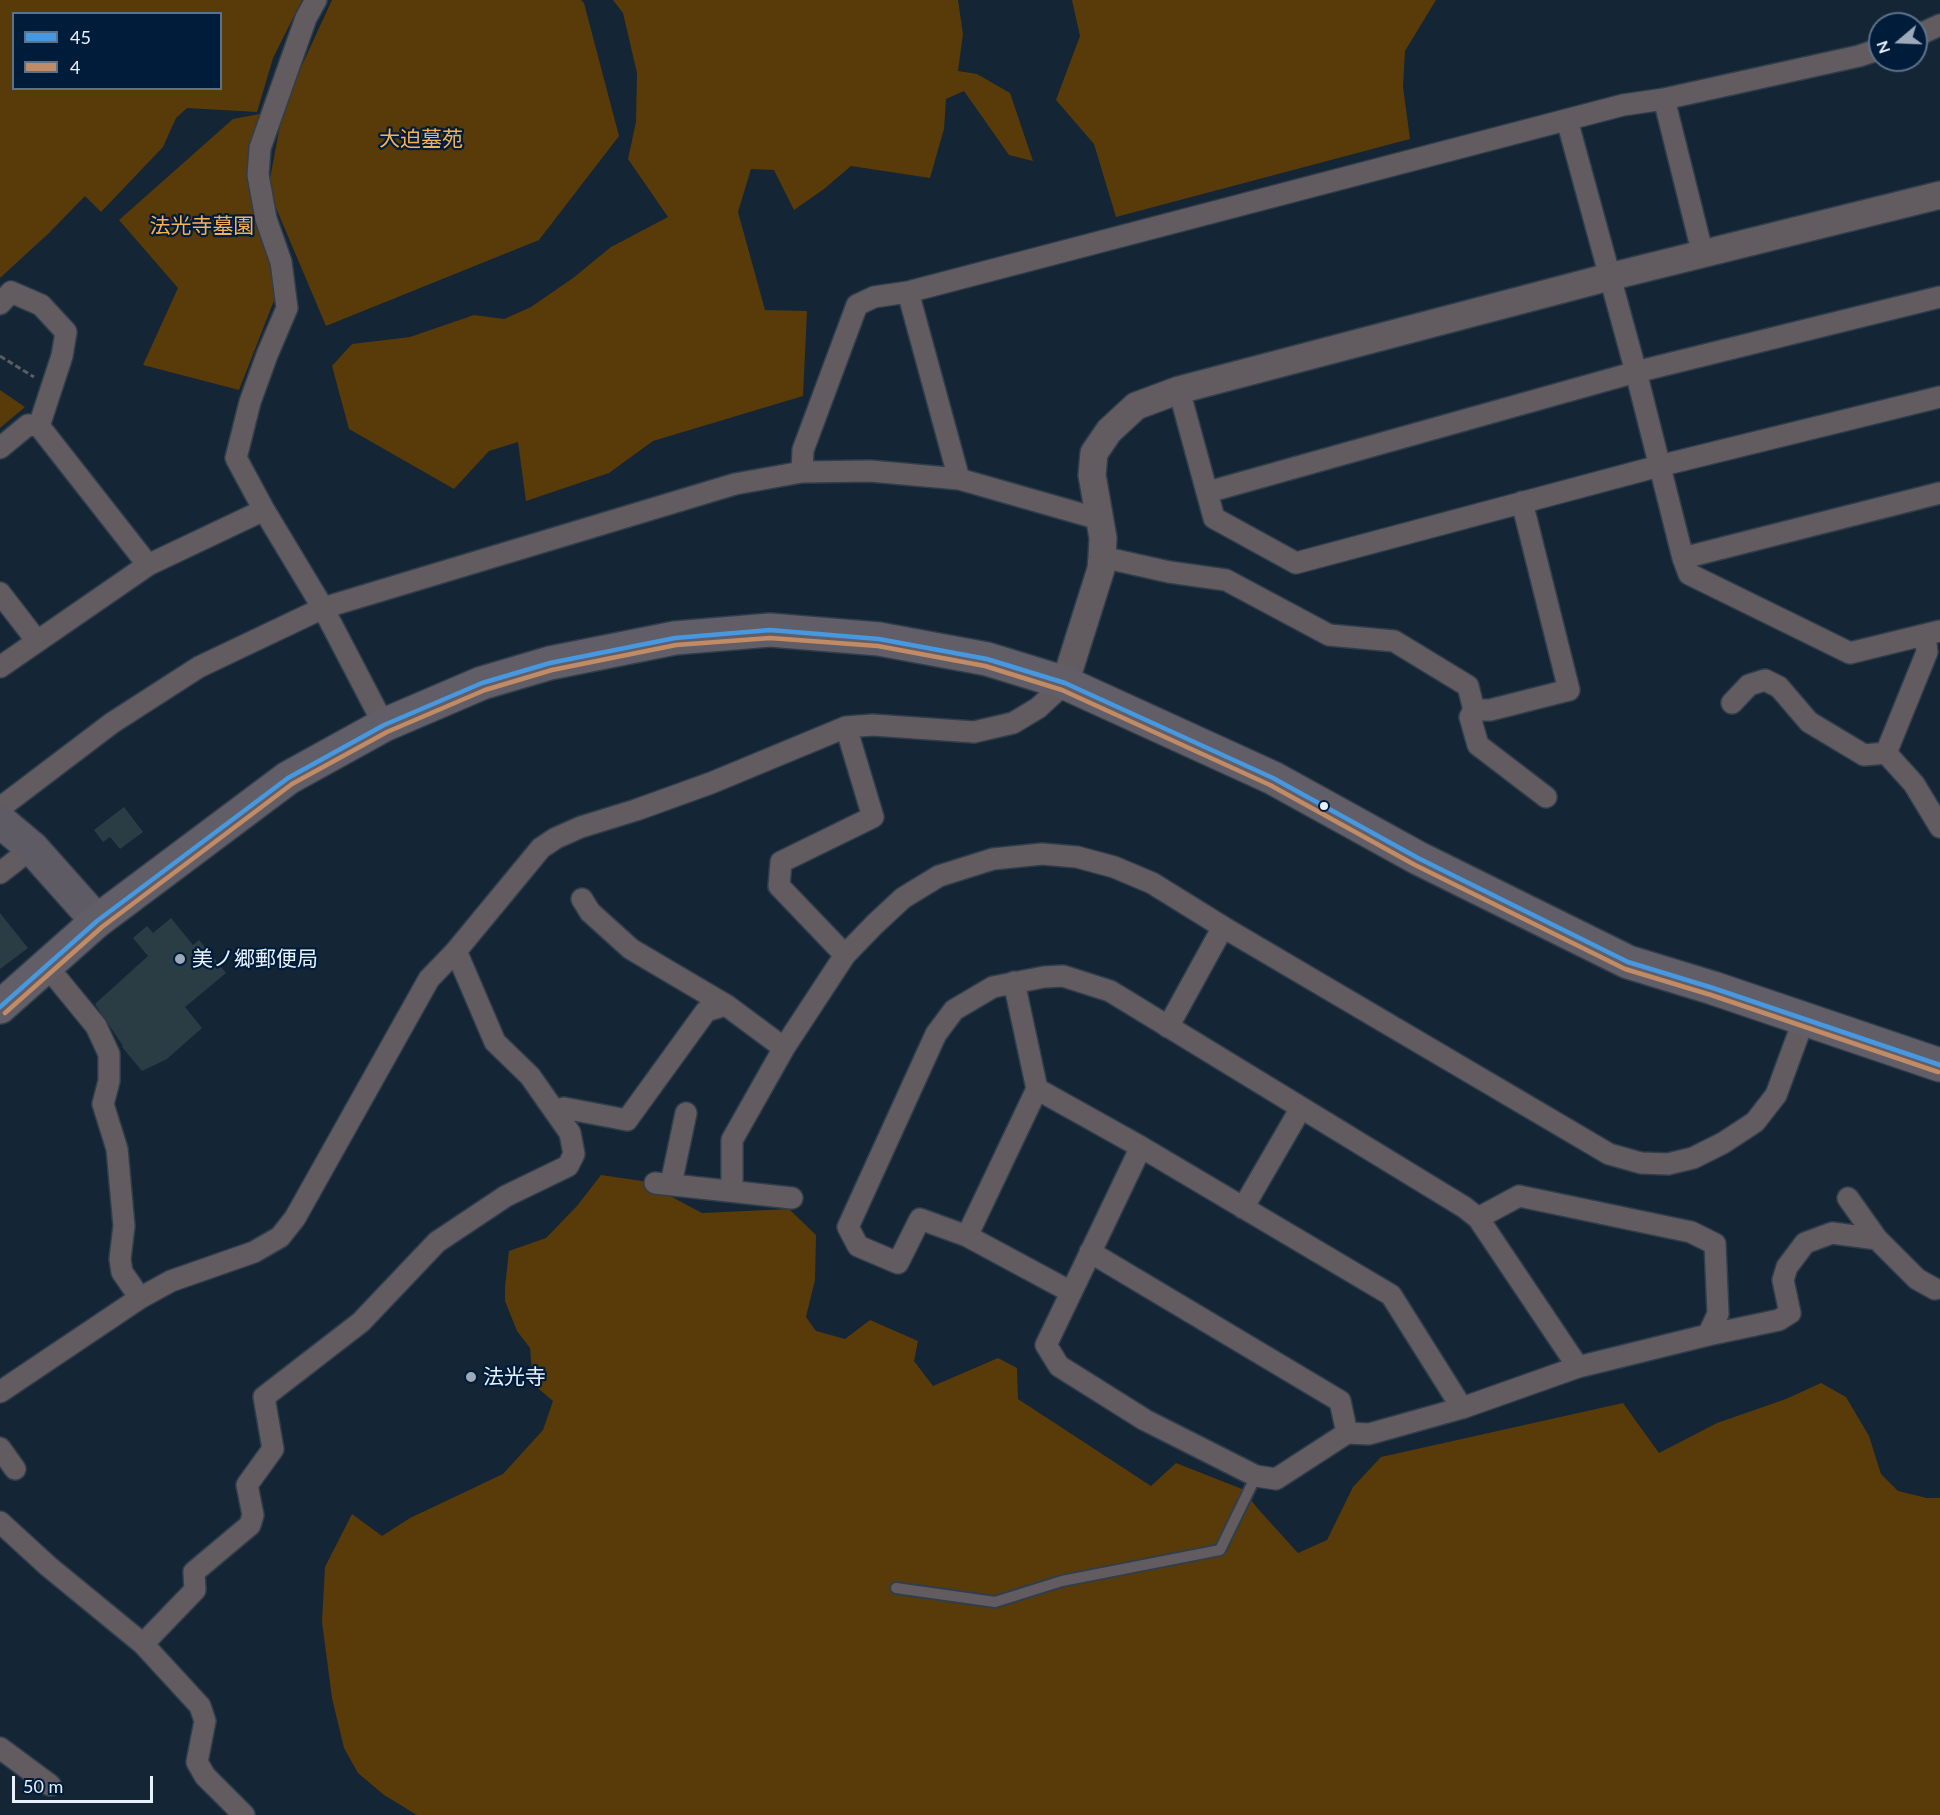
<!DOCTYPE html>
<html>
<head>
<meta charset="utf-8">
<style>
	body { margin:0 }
	#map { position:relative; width:1940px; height:1815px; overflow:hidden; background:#142536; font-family:Lato,sans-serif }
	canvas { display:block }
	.legend { position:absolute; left:12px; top:12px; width:210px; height:78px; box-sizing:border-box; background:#001c3b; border:2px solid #5d7288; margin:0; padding:8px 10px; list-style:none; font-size:18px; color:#e8f2fc }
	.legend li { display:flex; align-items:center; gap:12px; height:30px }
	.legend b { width:30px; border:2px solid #5d7288 }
	.north { position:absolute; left:1868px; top:12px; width:60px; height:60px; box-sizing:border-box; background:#001c3b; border:2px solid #5d7288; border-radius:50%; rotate:251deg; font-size:16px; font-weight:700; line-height:24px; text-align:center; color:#e8f2fc }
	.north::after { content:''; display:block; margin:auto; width:21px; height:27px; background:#9eaab7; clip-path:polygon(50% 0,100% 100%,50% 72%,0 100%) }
	.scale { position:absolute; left:12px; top:1776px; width:141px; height:27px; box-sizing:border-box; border:3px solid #e8f2fc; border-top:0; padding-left:8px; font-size:18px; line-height:21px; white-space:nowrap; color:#e8f2fc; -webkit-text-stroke:4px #001c3b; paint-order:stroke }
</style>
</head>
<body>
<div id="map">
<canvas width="1940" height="1815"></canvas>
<ul class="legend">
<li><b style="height:8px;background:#4699e1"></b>45</li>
<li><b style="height:8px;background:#c18c65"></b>4</li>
</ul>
<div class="north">N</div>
<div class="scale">50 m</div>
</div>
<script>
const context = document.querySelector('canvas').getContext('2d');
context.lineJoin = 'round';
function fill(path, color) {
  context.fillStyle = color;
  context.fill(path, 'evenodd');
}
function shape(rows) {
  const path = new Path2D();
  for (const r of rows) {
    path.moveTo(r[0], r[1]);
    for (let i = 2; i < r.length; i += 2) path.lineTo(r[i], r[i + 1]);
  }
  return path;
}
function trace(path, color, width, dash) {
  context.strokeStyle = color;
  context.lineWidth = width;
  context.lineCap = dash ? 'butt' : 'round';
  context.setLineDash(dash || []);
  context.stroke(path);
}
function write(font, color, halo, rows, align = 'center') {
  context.font = font + ' Lato,"Noto Sans JP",sans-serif';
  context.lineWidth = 4.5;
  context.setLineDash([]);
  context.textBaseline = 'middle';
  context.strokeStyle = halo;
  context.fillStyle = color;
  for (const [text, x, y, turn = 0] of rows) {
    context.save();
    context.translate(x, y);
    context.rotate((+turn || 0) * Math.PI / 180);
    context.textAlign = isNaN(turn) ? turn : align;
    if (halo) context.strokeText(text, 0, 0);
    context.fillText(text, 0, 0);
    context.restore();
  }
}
fill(shape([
	[0,0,302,0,273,58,257,112,187,108,176,118,163,147,101,212,85,196,49,233,0,278],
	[14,14,220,14,220,88,14,88],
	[332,0,581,0,584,3,619,136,539,240,326,326,268,189,284,104],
	[613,0,958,0,963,34,958,71,977,74,1010,93,1033,161,1009,155,964,91,946,99,944,129,930,178,851,166,824,189,794,210,774,170,751,169,738,212,765,310,807,311,803,396,653,441,609,473,526,501,518,442,489,451,454,489,349,429,332,366,352,344,410,337,474,315,504,319,531,307,573,278,611,247,668,217,628,159,636,122,637,73,623,13],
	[1072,0,1436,0,1405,51,1403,87,1410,139,1116,217,1094,144,1056,100,1080,36],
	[265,113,261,228,277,293,239,390,143,365,178,288,119,220,233,119],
	[0,390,25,407,0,428],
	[601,1175,642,1181,702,1213,789,1209,816,1235,815,1280,806,1317,816,1331,845,1339,870,1320,918,1341,914,1361,933,1386,998,1358,1017,1368,1018,1399,1151,1486,1176,1463,1242,1489,1259,1510,1298,1553,1327,1540,1353,1487,1381,1457,1623,1403,1659,1453,1717,1423,1786,1399,1821,1383,1846,1397,1869,1436,1881,1474,1898,1491,1927,1498,1940,1498,1940,1815,417,1815,384,1795,358,1773,344,1748,332,1698,322,1622,325,1567,352,1514,382,1536,410,1518,503,1474,543,1430,553,1401,533,1384,530,1348,517,1331,505,1301,505,1287,509,1251,546,1238,577,1206]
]), '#583b09');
fill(shape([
	[124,807,143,832,120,849,110,837,103,842,94,830],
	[0,913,28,948,0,969],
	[171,918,193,945,199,940,226,973,185,1007,202,1028,167,1059,142,1071,122,1047,123,1046,95,1004,148,956,133,938,147,926,153,933]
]), '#2b3d44');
const service = shape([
	[896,1588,995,1602,1062,1581,1220,1550,1256,1476]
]);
const minor = shape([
	[316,0,306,18,260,148,258,175,266,219,281,262,287,308,267,355,250,402,236,458,264,510,323,608,384,725],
	[1916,36,1940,25],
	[1664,99,1703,255],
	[1567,120,1636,372,1683,558,1689,574,1850,653,1940,631],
	[908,292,959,479],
	[0,304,11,292,41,305,66,332,62,356,39,426],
	[1179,390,1214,518,1296,563,1659,466,1940,397],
	[0,448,28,425,39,426,148,565],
	[802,472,803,450,857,305,874,297,908,292,1623,105,1664,99,1859,56,1880,49],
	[1208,492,1636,372,1940,297],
	[1102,557,1169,572,1226,580,1329,635,1394,641,1468,686,1474,710,1490,710,1569,690,1522,502],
	[1683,558,1940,493],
	[0,593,37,641],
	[1925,635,1927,652,1886,753,1914,784,1940,827],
	[0,667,148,565,264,510],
	[1732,703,1749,685,1765,680,1779,687,1809,722,1864,755,1886,753],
	[1474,710,1470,717,1478,745,1546,797],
	[0,808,112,723,199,667,323,608,735,484,802,472,870,471,959,479,1099,519],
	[0,873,32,848],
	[582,899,590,912,631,949,726,1005],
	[845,955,779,886,781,862,873,817,846,727],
	[46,965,96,1026,109,1054,109,1081,103,1104,117,1149,124,1226,120,1259,122,1272,140,1298],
	[1014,982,1037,1089,1141,1147,1391,1295,1462,1408],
	[1168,1027,1223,927],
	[554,1110,564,1108,627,1120,706,1011,726,1005,784,1048],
	[1141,1147,1046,1345,1059,1366,1145,1420,1256,1476,1276,1479,1347,1433,1369,1434,1462,1408,1578,1367,1708,1335,1779,1320,1790,1313,1783,1280,1787,1267,1805,1243,1832,1233,1877,1239],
	[655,1183,792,1198],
	[671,1184,686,1113],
	[732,1191,732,1140,784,1048,845,955,875,924,903,898,939,876,993,859,1042,854,1077,857,1114,867,1152,883,1223,927,1609,1154,1641,1163,1668,1164,1693,1158,1723,1143,1755,1122,1776,1095,1804,1019],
	[1848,1198,1877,1239,1917,1279,1935,1289],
	[1243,1208,1301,1108],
	[1478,1218,1519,1196,1691,1232,1715,1244,1718,1314,1708,1335],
	[967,1236,1037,1089],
	[1090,1252,1340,1401,1347,1433],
	[1071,1292,967,1236,920,1219,898,1263,858,1246,848,1227,936,1034,954,1010,993,987,1044,977,1063,976,1110,991,1464,1207,1478,1218,1578,1367],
	[0,1392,140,1298,171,1281,254,1252,280,1237,295,1218,429,979,456,951,541,848,556,838,581,827,636,810,711,783,846,727,873,725,974,732,1013,723,1038,708,1065,683],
	[0,1448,15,1469],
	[0,1522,48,1566,143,1644,200,1706,205,1721,197,1762,205,1776,244,1815],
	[143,1644,195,1590,194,1572,250,1525,253,1515,247,1485,273,1449,264,1397,361,1322,437,1242,506,1196,568,1166,574,1154,570,1133,530,1076,495,1042,456,951],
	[0,1748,50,1785]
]);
const tertiary = shape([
	[1065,683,1101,569,1102,557,1103,538,1092,475,1094,453,1109,431,1136,406,1179,390,1609,277,1940,195]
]);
const primary = shape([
	[0,821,32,848,97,921]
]);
const trunk = shape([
	[0,1007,97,921,288,778,384,725,482,683,550,663,675,638,770,630,879,639,987,659,1065,683,1273,778,1418,858,1628,962,1713,988,1940,1065]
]);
trace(service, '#303e4b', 14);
trace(minor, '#303e4b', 24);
trace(tertiary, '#303e4b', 30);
trace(primary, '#303e4b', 36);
trace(trunk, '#303e4b', 36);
trace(shape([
	[0,356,34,377]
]), '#5c5c64', 3, [6, 3]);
trace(service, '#625b60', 10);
trace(minor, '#625b60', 21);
trace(tertiary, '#625b60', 27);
trace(primary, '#5f5b65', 33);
trace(trunk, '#615e68', 33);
trace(shape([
	[0,1007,97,921,288,778,384,725,482,683,550,663,675,638,770,630,879,639,987,659,1065,683,1273,778,1418,858,1628,962,1713,988,1940,1065]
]), '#4699e1', 4.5);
trace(shape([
	[5,1013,102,927,292,784,387,732,485,690,552,670,676,645,770,638,878,646,985,666,1062,690,1270,785,1415,865,1625,969,1711,995,1938,1072]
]), '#c18c65', 4.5);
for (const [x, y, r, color] of [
	[1324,806,5,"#e8f2fc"],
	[180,959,6,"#9eaab7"],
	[471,1377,6,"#9eaab7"]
]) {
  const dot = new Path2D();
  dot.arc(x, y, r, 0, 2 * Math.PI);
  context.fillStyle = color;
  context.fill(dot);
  trace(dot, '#001c3b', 2);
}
write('21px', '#f6b155', '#001c3b', [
	["大迫墓苑",421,139],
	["法光寺墓園",202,226]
]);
write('21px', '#e8f2fc', '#001c3b', [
	["美ノ郷郵便局",192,959],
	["法光寺",483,1377]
], 'left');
</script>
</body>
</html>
